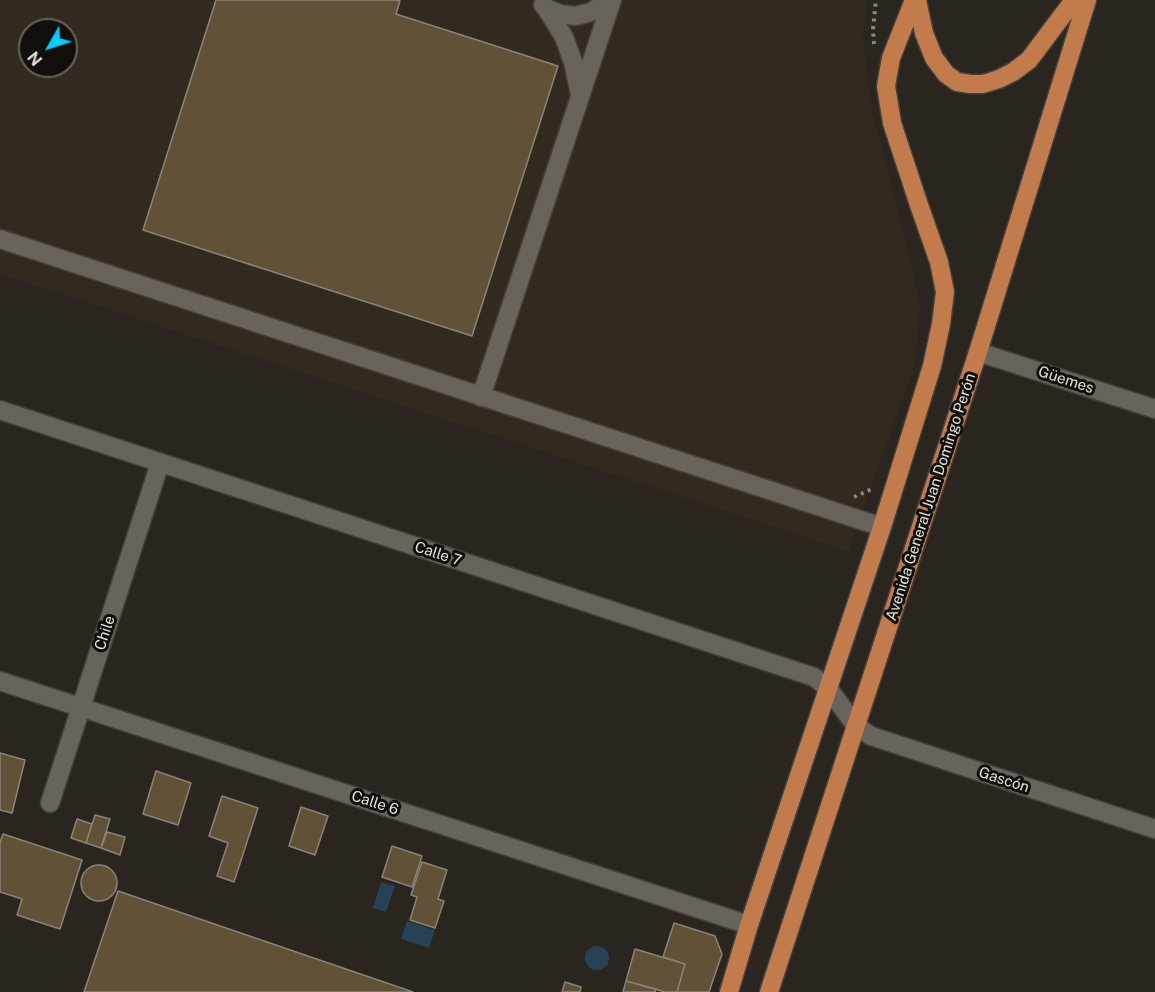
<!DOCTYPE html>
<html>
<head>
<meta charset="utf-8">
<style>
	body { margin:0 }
	#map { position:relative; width:1155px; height:992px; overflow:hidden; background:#2a251f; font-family:"Public Sans",sans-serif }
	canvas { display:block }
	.north { position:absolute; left:18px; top:18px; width:60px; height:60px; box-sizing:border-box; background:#110f0c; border:2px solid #65635f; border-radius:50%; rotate:231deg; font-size:16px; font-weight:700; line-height:24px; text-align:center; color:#e4e1dc }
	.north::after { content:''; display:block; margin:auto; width:21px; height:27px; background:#06cbf9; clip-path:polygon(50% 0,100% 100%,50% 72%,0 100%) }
</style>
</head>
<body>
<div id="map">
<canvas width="1155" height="992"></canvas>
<div class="north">N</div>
</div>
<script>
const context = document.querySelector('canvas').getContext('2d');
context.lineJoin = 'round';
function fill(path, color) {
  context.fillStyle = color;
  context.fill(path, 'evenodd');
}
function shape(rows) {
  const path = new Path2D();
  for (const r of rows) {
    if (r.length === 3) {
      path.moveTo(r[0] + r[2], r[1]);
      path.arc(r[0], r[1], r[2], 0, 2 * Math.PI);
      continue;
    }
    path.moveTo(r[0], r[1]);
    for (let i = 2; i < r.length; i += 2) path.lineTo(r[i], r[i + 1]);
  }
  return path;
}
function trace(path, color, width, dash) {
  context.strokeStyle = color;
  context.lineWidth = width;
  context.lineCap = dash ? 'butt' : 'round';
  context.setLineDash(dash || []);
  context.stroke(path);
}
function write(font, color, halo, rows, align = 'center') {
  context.font = font + ' "Public Sans",sans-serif';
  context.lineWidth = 6;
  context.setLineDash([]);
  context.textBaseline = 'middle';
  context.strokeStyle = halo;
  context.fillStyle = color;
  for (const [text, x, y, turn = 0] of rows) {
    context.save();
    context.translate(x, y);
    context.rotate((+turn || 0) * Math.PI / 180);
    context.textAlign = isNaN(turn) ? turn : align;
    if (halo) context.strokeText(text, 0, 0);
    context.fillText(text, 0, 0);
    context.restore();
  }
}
fill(shape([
	[0,0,866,0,863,39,872,111,901,221,920,304,915,364,848,551,0,274],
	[30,30,66,30,66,66,30,66]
]), '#322a1e');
fill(shape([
	[381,882,395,886,386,912,373,908],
	[407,921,435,930,429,948,401,939],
	[597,958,12]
]), '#274254');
const building = shape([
	[216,0,395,0,400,1,396,14,558,66,472,336,143,230,216,0],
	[0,753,25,760,12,813,0,810,0,753],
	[156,771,191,783,178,825,143,814,156,771],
	[222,796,258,808,234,882,217,876,228,843,209,836,222,796],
	[301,807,328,816,315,855,289,846,301,807],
	[95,815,110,819,101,848,86,843,95,815],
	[77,819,92,824,86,843,71,838,77,819],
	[107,832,125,837,120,855,101,848,107,832],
	[3,834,82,860,60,929,17,915,22,899,0,892,0,842,3,834],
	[392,846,422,856,412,887,382,877,392,846],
	[422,862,447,870,438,899,444,901,435,928,410,920,417,897,411,895,422,862],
	[99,883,18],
	[118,891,413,992,84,992,118,891],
	[674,923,715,936,722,954,709,992,677,992,685,964,663,957,674,923],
	[635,949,685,964,677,992,665,992,626,981,635,949],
	[626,981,656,989,655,992,623,992,626,981],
	[565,982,581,987,580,992,562,992,565,982]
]);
fill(building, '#615136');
trace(building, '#89847b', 1.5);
const minor = shape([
	[543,5,546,8,560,14,576,16,591,12,604,4,608,0],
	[546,8,564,37,573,62,580,94],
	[0,239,882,527],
	[978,352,1155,409],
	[481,397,612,0],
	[0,410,814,677,828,688,856,726,871,736,1155,829],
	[0,681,749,925],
	[50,803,160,463]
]);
const major = shape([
	[917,0,924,33,934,58,946,74,957,82,970,84,983,84,999,79,1013,72,1029,60,1074,0],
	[729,992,749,925,882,527,932,366,941,324,945,292,939,262,919,205,892,123,886,86,891,58,914,0],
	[769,992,978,352,1087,0]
]);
trace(minor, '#44413b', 21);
trace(major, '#44413b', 21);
trace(shape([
	[874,44,873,29,876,0],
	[854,497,872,489]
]), '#8b8781', 4, [3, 4.5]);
trace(minor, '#68635b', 18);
trace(major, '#c27b4c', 18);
write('15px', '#e4e1dc', '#110f0c', [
	["Güemes",1066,380,18],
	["Avenida General Juan Domingo Perón",931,497,-72],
	["Calle 7",438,554,18],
	["Chile",105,633,-72],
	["Gascón",1004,780,18],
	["Calle 6",375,803,18]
]);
</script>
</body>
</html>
